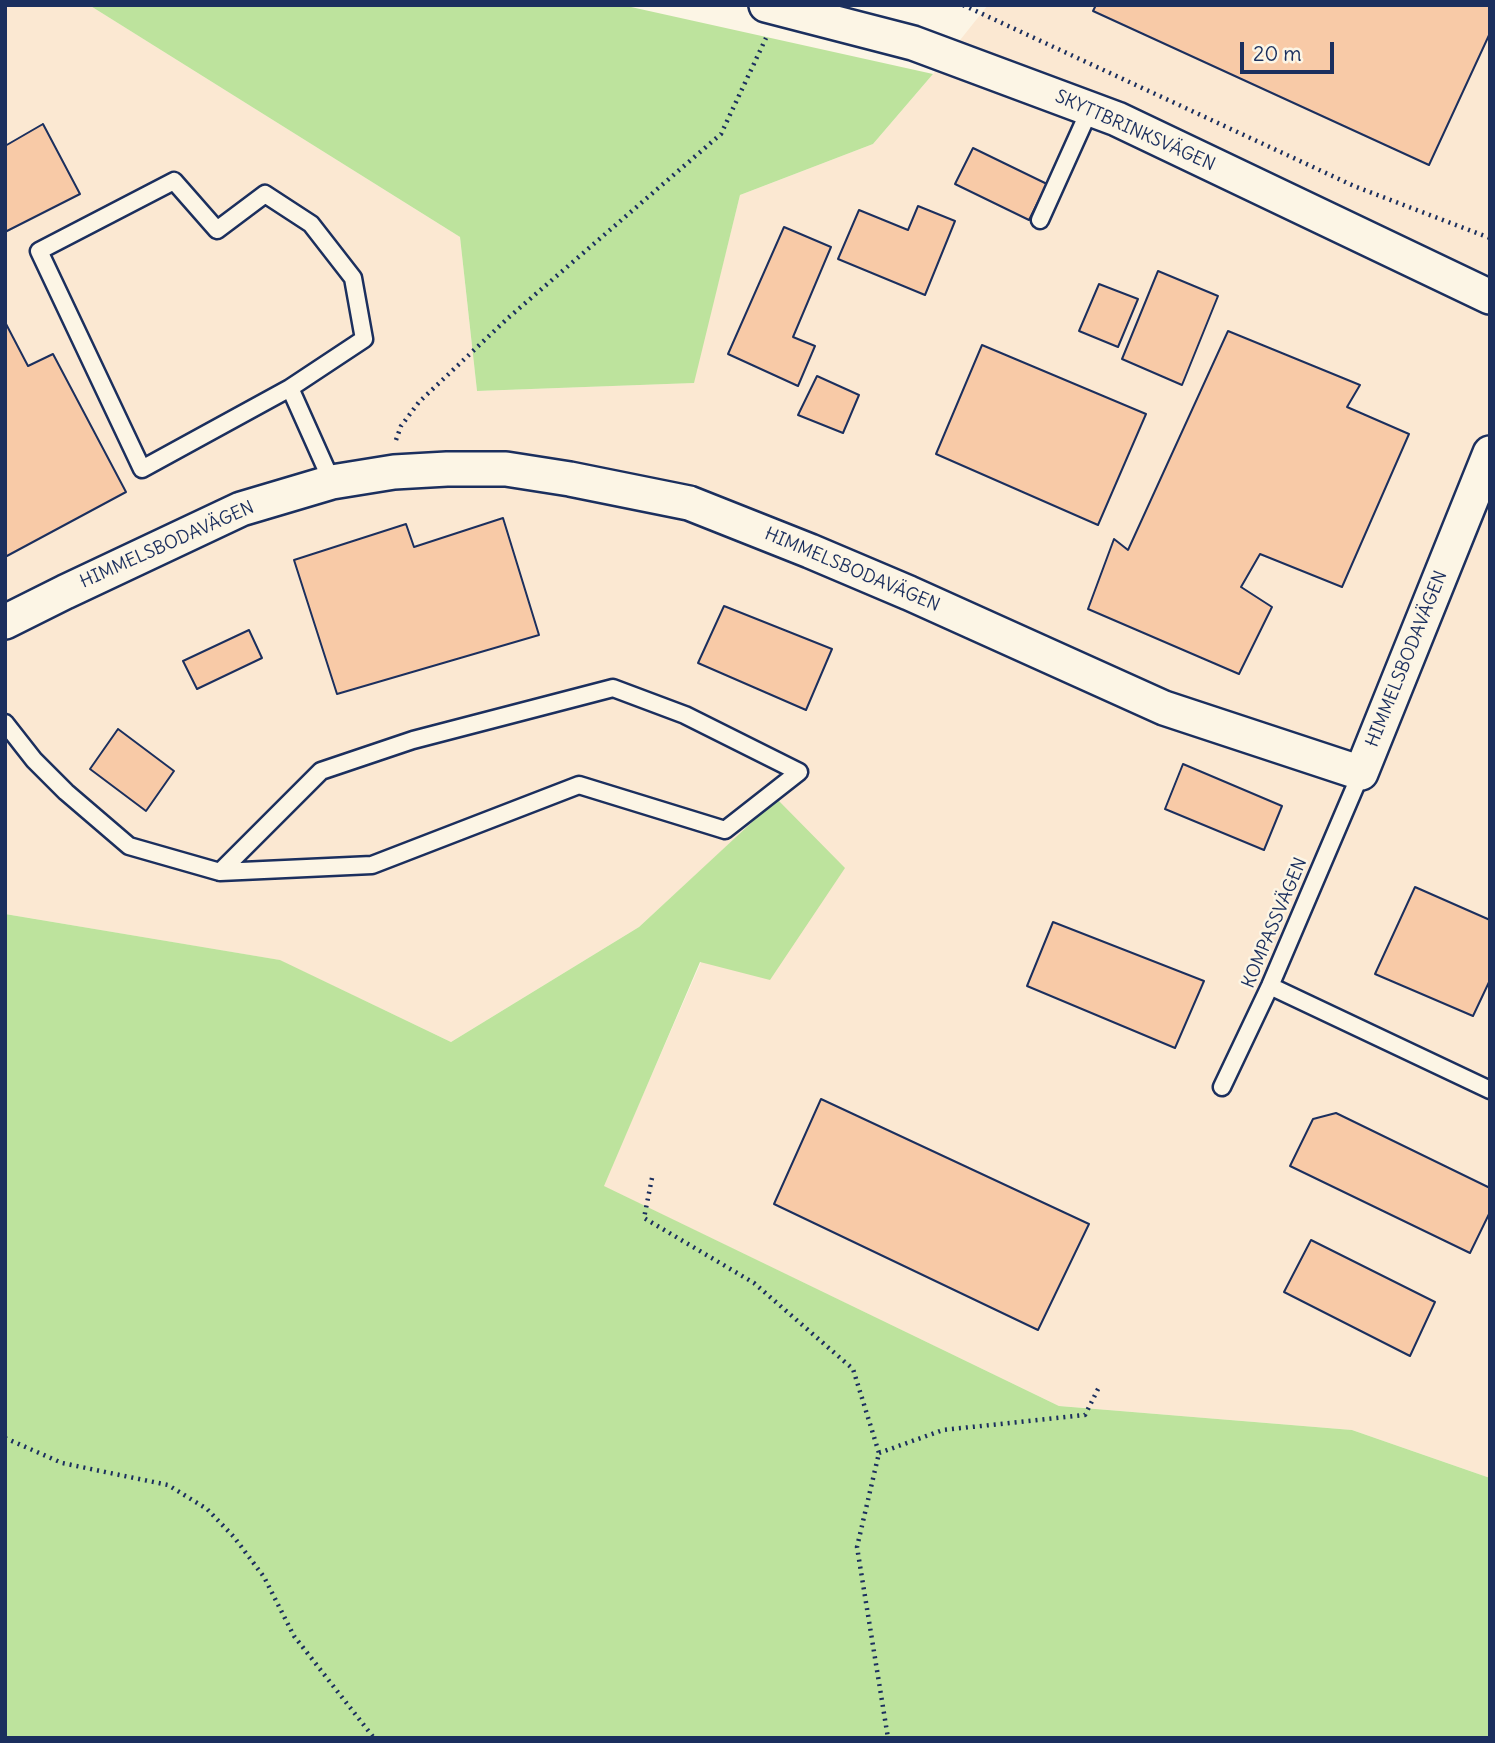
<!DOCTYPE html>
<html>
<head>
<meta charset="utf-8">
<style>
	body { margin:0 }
	#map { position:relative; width:1495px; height:1743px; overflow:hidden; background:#fcf5e5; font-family:Delius,sans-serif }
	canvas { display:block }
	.frame { position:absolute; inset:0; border:7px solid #1b2f5e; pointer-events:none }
	.scale { position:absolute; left:1240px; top:42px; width:94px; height:32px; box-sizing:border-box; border:4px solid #1b2f5e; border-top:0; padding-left:9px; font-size:21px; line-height:24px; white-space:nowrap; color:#1b2f5e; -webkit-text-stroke:5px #fcf5e5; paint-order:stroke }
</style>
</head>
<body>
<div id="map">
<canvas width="1495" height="1743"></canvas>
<div class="frame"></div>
<div class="scale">20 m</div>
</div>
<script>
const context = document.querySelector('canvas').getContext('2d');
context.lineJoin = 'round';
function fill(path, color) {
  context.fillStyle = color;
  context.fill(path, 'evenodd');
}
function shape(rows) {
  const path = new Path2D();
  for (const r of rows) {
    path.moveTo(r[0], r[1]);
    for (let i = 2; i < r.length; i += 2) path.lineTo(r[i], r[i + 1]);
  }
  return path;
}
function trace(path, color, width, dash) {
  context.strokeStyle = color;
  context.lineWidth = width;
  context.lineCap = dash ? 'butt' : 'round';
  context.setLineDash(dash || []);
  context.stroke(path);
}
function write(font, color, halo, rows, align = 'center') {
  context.font = font + ' Delius,sans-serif';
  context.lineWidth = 5;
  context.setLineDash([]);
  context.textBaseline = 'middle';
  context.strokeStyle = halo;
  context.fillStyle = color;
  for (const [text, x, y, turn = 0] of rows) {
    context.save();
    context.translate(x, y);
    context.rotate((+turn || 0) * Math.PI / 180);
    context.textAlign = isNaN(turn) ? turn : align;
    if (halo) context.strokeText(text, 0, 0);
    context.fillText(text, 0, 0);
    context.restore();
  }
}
fill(shape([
	[11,5,89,5,460,237,477,391,693,383,740,195,873,144,933,74,988,5,1490,5,1490,1478,1352,1430,1059,1406,603,1186,701,962,777,800,639,927,451,1042,279,960,5,914,5,9]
]), '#fbe8d2');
fill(shape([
	[89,5,622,5,933,74,873,144,740,195,694,383,477,391,460,237],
	[777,799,845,868,770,980,700,962,604,1186,1059,1406,1352,1430,1490,1478,1490,1738,5,1738,5,914,280,960,451,1042,639,927]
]), '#bde39d');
const building = shape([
	[1096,5,1490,5,1490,33,1429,165,1093,11,1096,5],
	[43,124,80,194,5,232,5,146,43,124],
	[973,148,1047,184,1029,220,955,184,973,148],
	[918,206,955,221,925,295,838,259,859,210,908,230,918,206],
	[784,227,831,247,793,337,815,346,798,386,728,354,784,227],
	[1158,271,1218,296,1182,385,1122,359,1158,271],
	[1099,284,1138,299,1118,347,1079,331,1099,284],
	[5,322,28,366,53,354,126,492,5,557,5,322],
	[1228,331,1360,385,1347,407,1409,434,1342,587,1260,554,1241,587,1272,607,1239,674,1088,609,1114,539,1128,550,1228,331],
	[982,345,1146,414,1098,525,936,454,982,345],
	[817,376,859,395,843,433,798,415,817,376],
	[503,518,539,635,337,694,294,560,406,524,414,547,503,518],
	[724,606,832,649,806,710,698,663,724,606],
	[249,630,262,658,197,689,183,661,249,630],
	[118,729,174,771,146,811,90,769,118,729],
	[1183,764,1282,806,1264,850,1165,809,1183,764],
	[1415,887,1490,920,1490,980,1473,1016,1375,974,1415,887],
	[1053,922,1204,981,1175,1048,1027,986,1053,922],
	[821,1099,1089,1224,1038,1330,774,1204,821,1099],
	[1336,1113,1490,1188,1490,1212,1470,1253,1290,1166,1313,1119,1336,1113],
	[1311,1240,1435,1302,1410,1356,1284,1292,1311,1240]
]);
fill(building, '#f8caa7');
trace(building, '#1b2f5e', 2);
const service = shape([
	[1040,220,1090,109],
	[290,388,364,339,353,278,311,224,265,194,217,230,174,181,39,251,142,469,290,388,332,482],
	[5,723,34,760,66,792,129,846,220,872,372,865,579,785,725,830,799,772,685,715,613,688,413,740,321,771,220,872],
	[1270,986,1490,1090],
	[1222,1087,1270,986,1361,773]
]);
const minor = shape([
	[766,5,913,43,1117,119,1490,297],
	[5,622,65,592,241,509,332,482,394,472,447,469,506,469,570,479,689,503,810,551,909,593,1164,708,1361,773,1490,453]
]);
trace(service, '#1b2f5e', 21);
trace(minor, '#1b2f5e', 38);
trace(shape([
	[963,5,1354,186,1490,238],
	[396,440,401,426,419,402,508,318,721,134,766,38],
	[652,1178,644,1218,754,1283,853,1369,879,1453,857,1547,888,1738],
	[5,1438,62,1463,168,1485,207,1509,234,1537,264,1577,294,1636,374,1738],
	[879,1453,943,1430,1085,1415,1099,1387]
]), '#1b2f5e', 4.5, [2, 5]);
trace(service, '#fcf5e5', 16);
trace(minor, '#fcf5e5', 33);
write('18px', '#1b2f5e', '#fcf5e5', [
	["SKYTTBRINKSVÄGEN",1135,131,24],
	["HIMMELSBODAVÄGEN",167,545,-24],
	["HIMMELSBODAVÄGEN",852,570,23],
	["HIMMELSBODAVÄGEN",1407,659,-68],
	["KOMPASSVÄGEN",1275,923,-67]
]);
</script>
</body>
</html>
